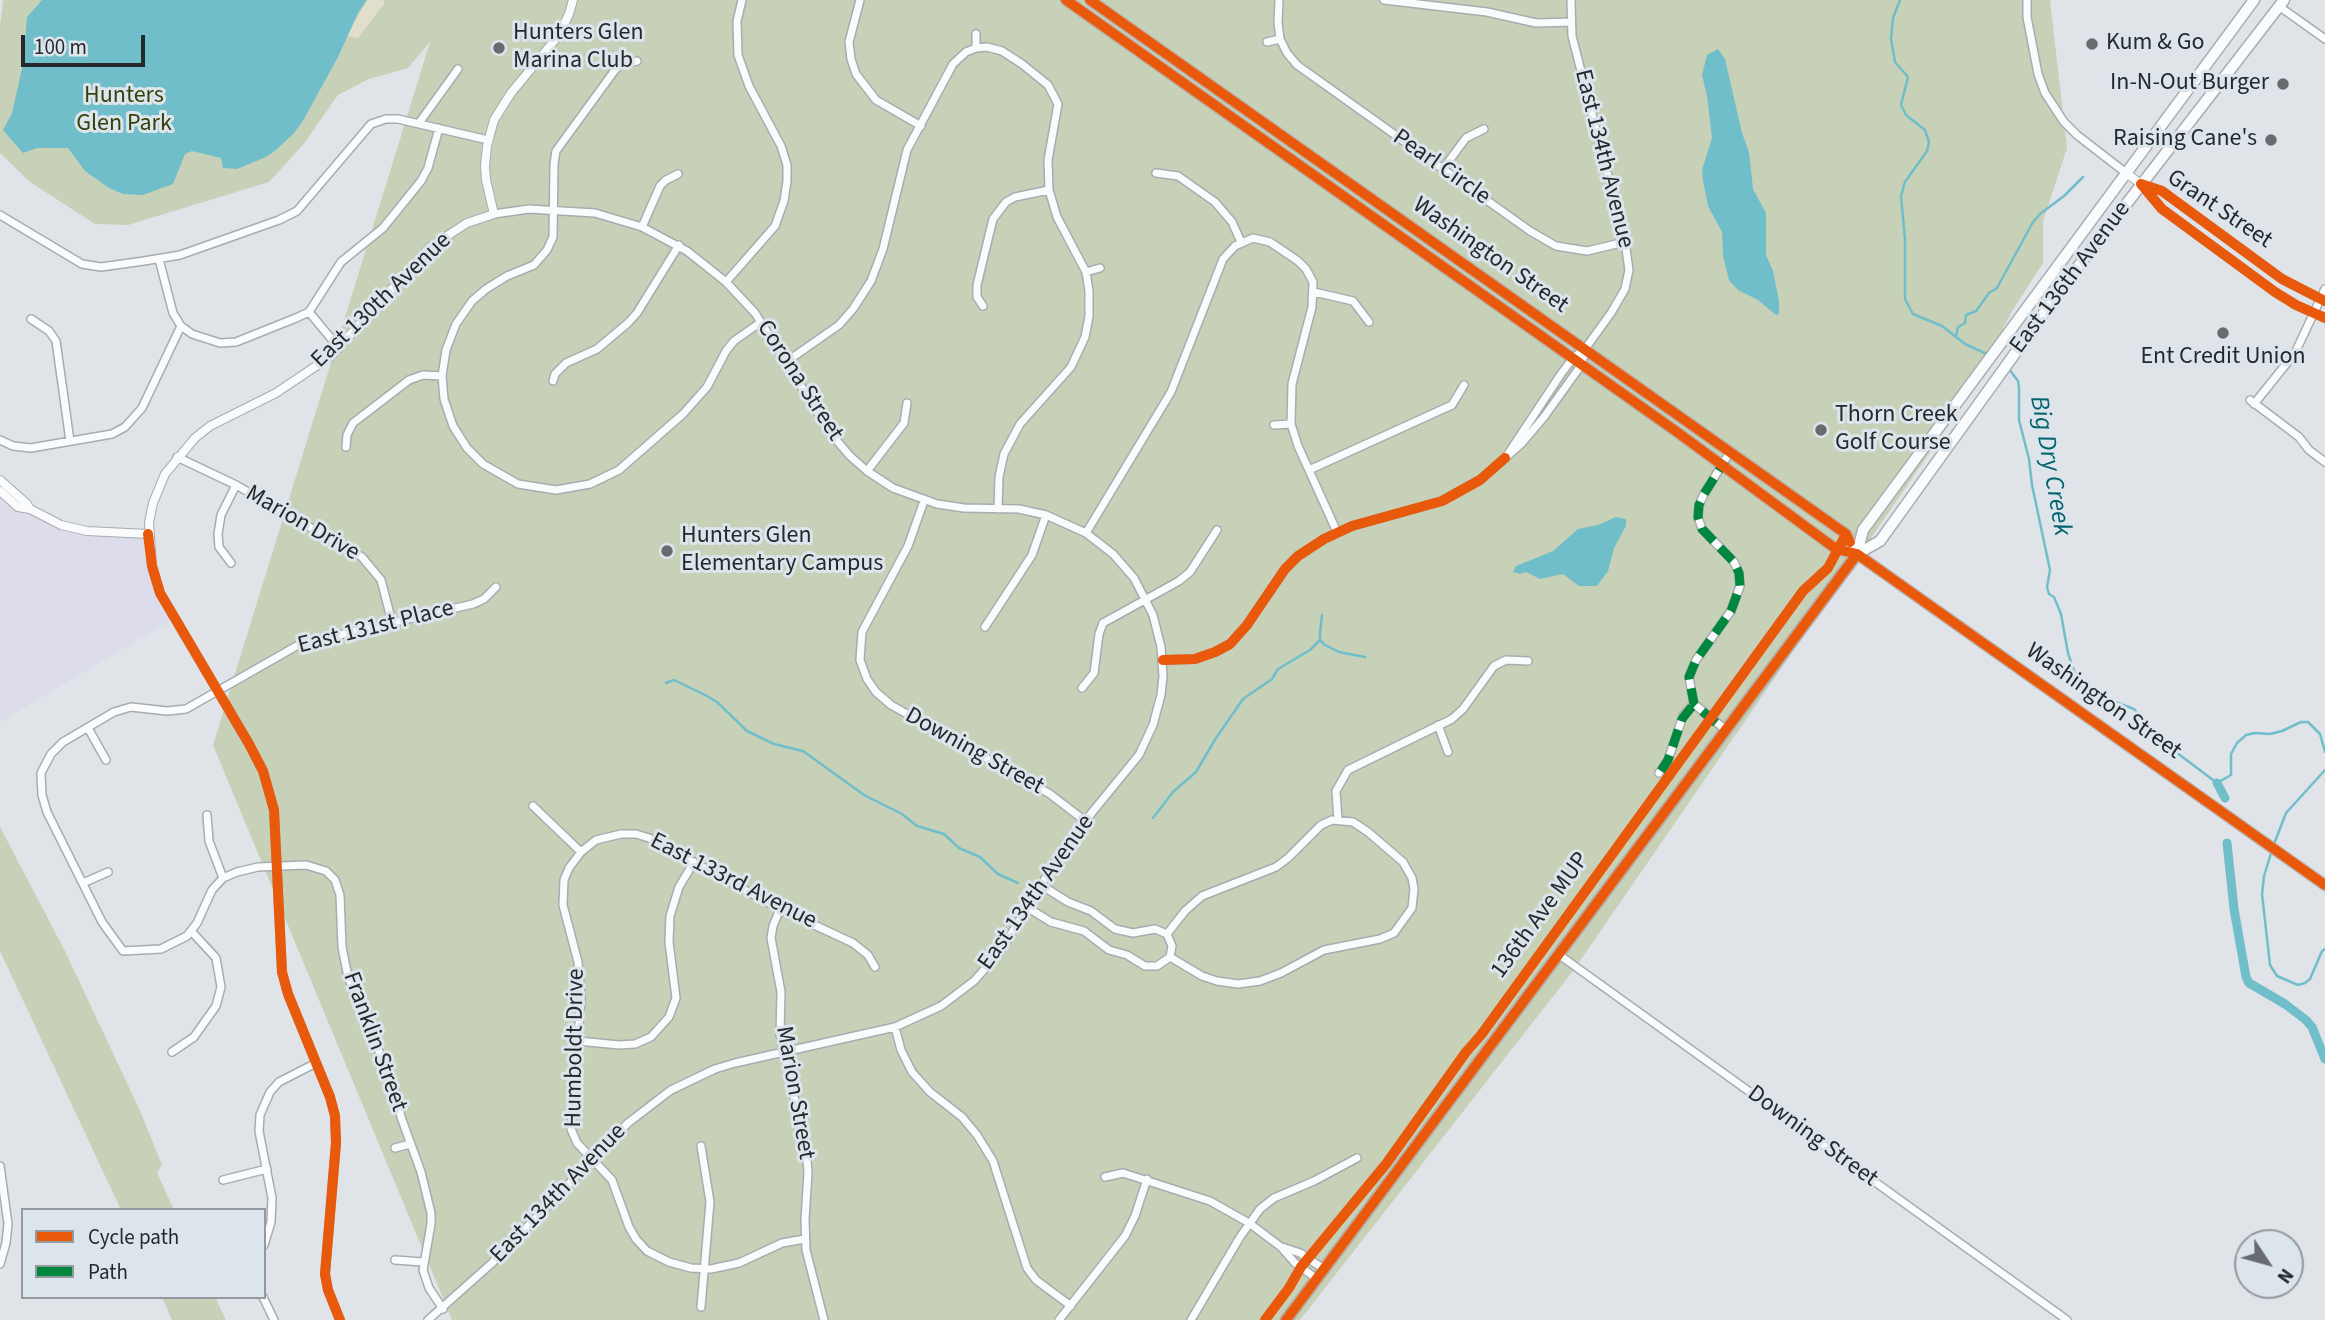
<!DOCTYPE html>
<html>
<head>
<meta charset="utf-8">
<style>
	body { margin:0 }
	#map { position:relative; width:2325px; height:1320px; overflow:hidden; background:#e0e4e8; font-family:"Source Sans 3",sans-serif }
	canvas { display:block }
	.legend { position:absolute; left:21px; top:1208px; width:245px; height:91px; box-sizing:border-box; background:#dce4ec; border:2px solid #93999f; margin:0; padding:9px 12px; list-style:none; font-size:21px; color:#26292c }
	.legend li { display:flex; align-items:center; gap:14px; height:35px }
	.legend b { width:35px; border:2px solid #93999f }
	.north { position:absolute; left:2234px; top:1229px; width:70px; height:70px; box-sizing:border-box; background:#dce4ec; border:2px solid #93999f; border-radius:50%; rotate:126deg; font-size:19px; font-weight:700; line-height:28px; text-align:center; color:#26292c }
	.north::after { content:''; display:block; margin:auto; width:24px; height:32px; background:#676a6e; clip-path:polygon(50% 0,100% 100%,50% 72%,0 100%) }
	.scale { position:absolute; left:21px; top:35px; width:124px; height:32px; box-sizing:border-box; border:4px solid #26292c; border-top:0; padding-left:9px; font-size:21px; line-height:24px; white-space:nowrap; color:#26292c; -webkit-text-stroke:5px #dce4ec; paint-order:stroke }
</style>
</head>
<body>
<div id="map">
<canvas width="2325" height="1320"></canvas>
<ul class="legend">
<li><b style="height:9px;background:#e8590c"></b>Cycle path</li>
<li><b style="height:9px;background:#00873e"></b>Path</li>
</ul>
<div class="north">N</div>
<div class="scale">100 m</div>
</div>
<script>
const context = document.querySelector('canvas').getContext('2d');
context.lineJoin = 'round';
function fill(path, color) {
  context.fillStyle = color;
  context.fill(path, 'evenodd');
}
function shape(rows) {
  const path = new Path2D();
  for (const r of rows) {
    path.moveTo(r[0], r[1]);
    for (let i = 2; i < r.length; i += 2) path.lineTo(r[i], r[i + 1]);
  }
  return path;
}
function trace(path, color, width, dash) {
  context.strokeStyle = color;
  context.lineWidth = width;
  context.lineCap = dash ? 'butt' : 'round';
  context.setLineDash(dash || []);
  context.stroke(path);
}
function write(font, color, halo, rows, align = 'center') {
  context.font = font + ' "Source Sans 3",sans-serif';
  context.lineWidth = 6;
  context.setLineDash([]);
  context.textBaseline = 'middle';
  context.strokeStyle = halo;
  context.fillStyle = color;
  for (const [text, x, y, turn = 0] of rows) {
    context.save();
    context.translate(x, y);
    context.rotate((+turn || 0) * Math.PI / 180);
    context.textAlign = isNaN(turn) ? turn : align;
    if (halo) context.strokeText(text, 0, 0);
    context.fillText(text, 0, 0);
    context.restore();
  }
}
fill(shape([
	[0,491,6,497,61,525,148,534,152,566,174,619,0,722]
]), '#dddcea');
fill(shape([
	[3,0,2050,0,2067,148,2043,221,2043,263,2011,313,1966,400,1573,971,1300,1320,452,1320,213,745,430,42,408,68,369,79,338,95,303,145,269,182,128,225,95,224,30,182,0,153,0,25],
	[0,827,65,951,141,1113,162,1165,157,1173,174,1210,121,1210,0,951],
	[162,1297,215,1297,226,1320,172,1320]
]), '#c7d1b8');
fill(shape([
	[367,0,384,0,384,4,358,38,347,36]
]), '#e2decc');
fill(shape([
	[42,0,367,0,358,13,338,57,304,119,294,133,276,150,266,157,237,169,223,168,221,158,192,151,185,154,173,184,143,195,123,194,109,188,85,171,68,148,37,148,23,153,3,130,12,113,23,64,27,17],
	[1718,49,1725,59,1742,133,1749,152,1753,189,1766,213,1766,255,1773,271,1779,300,1779,314,1776,315,1758,300,1738,290,1729,280,1723,256,1722,232,1708,206,1703,180,1702,170,1712,138,1707,96,1702,75,1707,55],
	[1616,517,1626,519,1626,526,1614,548,1608,571,1597,586,1579,586,1563,574,1540,579,1526,572,1520,574,1513,572,1516,566,1553,551,1578,529,1598,525]
]), '#71becb');
trace(shape([
	[1900,0,1893,18,1891,39,1895,62,1908,77,1901,105,1906,115,1925,130,1929,142,1927,151,1905,182,1901,196,1905,240,1905,299,1913,314,1942,326,1965,344,1989,355],
	[1956,336,1958,327,1965,323,1966,315,1976,311,1989,293,1997,288,2033,222,2040,214,2064,196,2083,177],
	[2009,369,2018,381,2019,388,2019,420,2029,459,2032,485,2050,570,2047,587,2049,594,2054,597,2061,614,2068,653,2076,677,2100,696,2134,709,2160,740,2217,783,2231,775,2231,754,2237,743,2246,735,2255,733,2270,734,2282,731,2301,722,2308,722,2320,734,2325,752],
	[1322,615,1320,634,1320,640,1325,645,1339,652,1365,657],
	[666,683,674,680,707,696,717,702,747,731,774,744,803,751,864,795,902,814,917,826,944,834,959,848,980,857,998,874,1018,883],
	[1153,818,1173,792,1196,772,1216,738,1243,699,1272,679,1278,669,1310,650,1320,640],
	[2274,844,2286,813,2325,770],
	[2272,850,2264,876,2262,894,2270,965,2277,976,2298,985,2305,983,2310,979,2322,951,2325,949]
]), '#71becb', 2.5);
trace(shape([
	[2217,783,2225,798],
	[2227,843,2234,909,2246,977,2249,983,2285,1004,2306,1020,2312,1027,2325,1059]
]), '#71becb', 9);
const minor = shape([
	[860,0,849,42,851,59,856,74,876,100,921,126],
	[1279,0,1278,23,1280,39,1287,53,1297,65,1530,231,1556,246,1587,251,1625,242],
	[1384,0,1487,12,1536,23,1571,22],
	[2027,0,2027,17,2038,74,2045,93,2064,122,2077,135,2126,173],
	[2280,7,2325,39],
	[976,34,976,48],
	[1267,42,1280,39],
	[637,61,620,65,615,70,556,151,554,164,553,237,547,250,534,265,507,276,486,289,472,301,456,324,446,350,442,376,444,399,453,426,467,448,483,464,518,484,556,490,590,484,619,470,683,414,707,387,726,351,734,341,761,322],
	[419,123,458,69],
	[1443,169,1466,138,1484,129],
	[1156,173,1178,176,1215,202,1232,222,1241,242],
	[0,215,82,264,101,267,144,261,180,255,279,220,297,211,371,124,386,119,398,119,488,140],
	[642,227,660,186,666,180,678,174],
	[159,259,173,313,181,326,192,334,220,343,236,342,296,318,309,312,341,262,383,228,421,181,428,168,439,128],
	[1086,272,1100,268],
	[726,282,775,226,784,201,787,181,787,165,781,146,749,86,738,55,737,21,742,0],
	[1314,292,1353,301,1369,322],
	[983,306,977,297,977,285,993,219,1006,202,1015,197,1049,190],
	[309,312,339,348],
	[31,319,49,331,56,341,70,441],
	[786,362,839,325,853,309,871,281,883,249,907,150,953,64,966,52,976,48,987,47,1002,51,1022,64,1048,85,1058,104,1048,160,1049,190,1057,217,1086,272,1089,291,1089,316,1085,337,1071,367,1020,424,1004,454,999,477,998,509],
	[553,381,555,374,566,363,597,349,628,323,637,313,679,245],
	[2250,400,2299,437,2309,450,2325,462],
	[2254,404,2295,353,2325,289],
	[1274,425,1291,424],
	[0,440,13,446,31,448,112,434,125,427,142,408,181,326],
	[346,447,347,435,353,423,409,380,423,375,442,376],
	[1508,454,1561,374,1573,358,1585,349,1611,313,1625,289,1629,270,1625,242,1572,36,1571,0],
	[177,457,236,485,362,557,381,580,392,622],
	[1309,470,1452,405,1464,385],
	[867,471,904,423,907,403],
	[924,501,908,546,862,632,860,660,867,679,876,692,891,705,1050,794,1085,821],
	[1086,533,1171,392,1223,259,1235,246,1253,238,1270,242,1298,261,1306,269,1313,282,1312,307,1292,384,1291,424,1298,446,1337,532],
	[231,563,219,547,218,534,221,515,236,485],
	[985,627,1032,555,1046,515],
	[1163,660,1195,659,1215,652,1230,644,1247,625,1285,569,1298,556,1324,539,1352,526,1442,501,1480,480,1522,443,1544,417,1582,364,1585,349],
	[1082,688,1094,673,1099,634,1103,623,1179,581,1190,572,1217,530],
	[1438,725,1448,752],
	[88,728,106,760],
	[1726,730,1694,704,1689,677,1696,660,1731,611,1740,586,1739,573,1734,562,1702,529,1698,517,1699,505,1704,494,1730,452],
	[1659,773,1668,760,1683,716,1694,704],
	[533,806,581,852],
	[207,815,209,841,223,878],
	[1338,820,1336,791,1348,770,1452,719,1463,709,1494,666,1506,660,1528,661],
	[83,883,108,872],
	[1028,908,1051,922,1084,931,1109,950,1127,955,1145,966,1157,966,1170,957,1172,946,1167,934,1155,929,1133,933,1115,929,1091,911,1068,902,1041,885],
	[780,909,773,926,771,938,781,992,780,1035,806,1150,808,1172,805,1220,806,1250,824,1320],
	[1167,934,1185,911,1202,896,1276,867,1288,858,1321,825,1332,820,1353,822,1368,832,1403,862,1412,878,1414,889,1412,908,1394,933,1380,939,1324,950,1281,973,1260,981,1238,984,1217,981,1202,976,1170,957],
	[1558,954,2067,1320],
	[895,1027,901,1050,912,1072,930,1092,962,1117,977,1135,993,1161,1027,1268,1036,1280,1071,1306],
	[578,1041,619,1045,635,1044,651,1037,669,1017,676,998,669,942,670,916,679,887,694,862],
	[172,1052,194,1037,216,1006,221,987,216,958,192,932],
	[395,1148,410,1144],
	[0,1166,8,1224,6,1243,0,1264],
	[1105,1177,1123,1173,1210,1201,1249,1223,1281,1247,1295,1263,1317,1279],
	[223,1180,267,1169],
	[805,1239,782,1243,739,1263,711,1269,691,1268,669,1262,647,1251,636,1239,629,1227,612,1180,577,1143,571,1129,581,997,578,962,563,905,564,880,569,868,581,852,596,840,621,834,636,834,649,838,780,909,853,943,868,955,875,967],
	[264,1245,271,1222,272,1198,259,1131,260,1115,270,1092,279,1082,316,1063],
	[1282,1247,1300,1253,1324,1269],
	[395,1260,423,1262],
	[263,1297,274,1320],
	[701,1307,710,1202,701,1146],
	[443,1309,429,1288,423,1270,431,1224,431,1213,421,1172,401,1117,395,1090,348,977,342,947,340,895,335,880,326,871,306,865,258,867,237,872,223,878,212,890,197,923,187,936,161,949,123,951,102,922,47,812,42,795,41,773,51,754,63,742,114,712,131,707,167,711,186,709,300,644,473,604,484,599,496,587],
	[428,1320,492,1263,628,1123,671,1090,715,1069,735,1063,895,1027,941,1006,974,981,1000,952,1067,843,1139,755,1153,725,1161,695,1163,676,1161,647,1153,615,1134,578,1113,554,1086,533,1046,515,1019,509,964,508,937,504,893,488,867,471,850,456,832,435,755,313,726,282,687,251,642,227,595,213,529,209,494,214],
	[1059,1320,1125,1236,1135,1216,1147,1179],
	[1191,1320,1240,1237,1260,1209,1274,1198,1314,1181,1357,1158]
]);
const tertiary = shape([
	[2126,173,2141,184,2162,209,2275,292,2296,305,2325,318],
	[2141,184,2162,191,2282,279,2325,301],
	[0,480,26,503,30,509,61,525,87,531,148,534],
	[0,491,18,507,30,509],
	[340,1320,328,1290,325,1274,336,1143,335,1116,330,1097,288,994,282,972,274,810,263,771,249,744,160,593,152,566,149,522,153,503,165,474,195,438,210,426,276,393,331,356,430,247,467,223,494,214,486,180,485,166,487,146,494,120,511,93,559,35,569,14,573,0]
]);
const secondary = shape([
	[1066,0,1677,432,1836,549,1857,554,2325,885],
	[1090,0,1846,534,1857,554]
]);
const primary = shape([
	[1857,554,1863,530,2254,0],
	[1286,1320,1857,554,1880,541,2070,277,2284,0]
]);
trace(minor, '#a8acaf', 10);
trace(tertiary, '#a8acaf', 10);
trace(secondary, '#a8acaf', 12);
trace(primary, '#a8acaf', 13);
trace(minor, '#fafbfc', 7);
trace(tertiary, '#fafbfc', 8);
trace(secondary, '#fafbfc', 10);
trace(primary, '#fafbfc', 10);
trace(shape([
	[1716,723,1694,704,1689,677,1696,660,1731,611,1740,586,1739,573,1734,562,1702,529,1698,517,1699,505,1704,494,1725,461],
	[1661,771,1668,760,1682,719,1694,704]
]), '#00873e', 9, [18, 9]);
trace(shape([
	[1066,0,1677,432,1836,549,1857,554,2325,885],
	[1090,0,1846,534,1850,542],
	[2141,184,2162,209,2275,292,2296,305,2325,318],
	[2141,184,2162,191,2282,279,2325,301],
	[148,534,152,566,160,593,249,744,263,771,274,810,282,972,288,994,330,1097,335,1116,336,1143,325,1274,328,1290,340,1320],
	[1163,660,1195,659,1215,652,1230,644,1247,625,1285,569,1298,556,1324,539,1352,526,1442,501,1480,480,1505,458],
	[1265,1320,1289,1288,1301,1267,1386,1164,1466,1052,1481,1035,1803,591,1828,568,1846,534],
	[1286,1320,1857,554]
]), '#e8590c', 10);
for (const [x, y, r, color] of [
	[2092,44,7,"#676a6e"],
	[499,48,7,"#676a6e"],
	[2283,84,7,"#676a6e"],
	[2271,140,7,"#676a6e"],
	[2223,333,7,"#676a6e"],
	[1821,430,7,"#676a6e"],
	[667,551,7,"#676a6e"]
]) {
  const dot = new Path2D();
  dot.arc(x, y, r, 0, 2 * Math.PI);
  context.fillStyle = color;
  context.fill(dot);
  trace(dot, '#dce4ec', 2.5);
}
write('24px', '#26292c', '#dce4ec', [
	["Hunters Glen",513,34],
	["Marina Club",513,62],
	["Kum & Go",2106,44],
	["In-N-Out Burger",2269,84,"right"],
	["Raising Cane's",2257,140,"right"],
	["Ent Credit Union",2223,358,"center"],
	["Thorn Creek",1835,416],
	["Golf Course",1835,444],
	["Hunters Glen",681,537],
	["Elementary Campus",681,565]
], 'left');
write('24px', '#35420c', '#dce4ec', [
	["Hunters",124,97],
	["Glen Park",124,125]
]);
write('24px', '#26292c', '#dce4ec', [
	["East 134th Avenue",1603,159,76],
	["Pearl Circle",1441,168,35],
	["Grant Street",2219,210,34],
	["Washington Street",1490,256,35],
	["East 136th Avenue",2071,278,-53],
	["East 130th Avenue",382,301,-44],
	["Corona Street",799,381,57],
	["Marion Drive",302,524,30],
	["East 131st Place",376,628,-14],
	["Washington Street",2103,702,35],
	["Downing Street",974,752,29],
	["East 133rd Avenue",733,882,27],
	["East 134th Avenue",1037,893,-55],
	["136th Ave MUP",1541,916,-54],
	["Franklin Street",374,1042,70],
	["Humboldt Drive",576,1048,-89],
	["Marion Street",794,1093,80],
	["Downing Street",1812,1137,36],
	["East 134th Avenue",559,1194,-46]
]);
write('italic 26px', '#02626d', '#dce4ec', [
	["Big Dry Creek",2049,466,80]
]);
</script>
</body>
</html>
